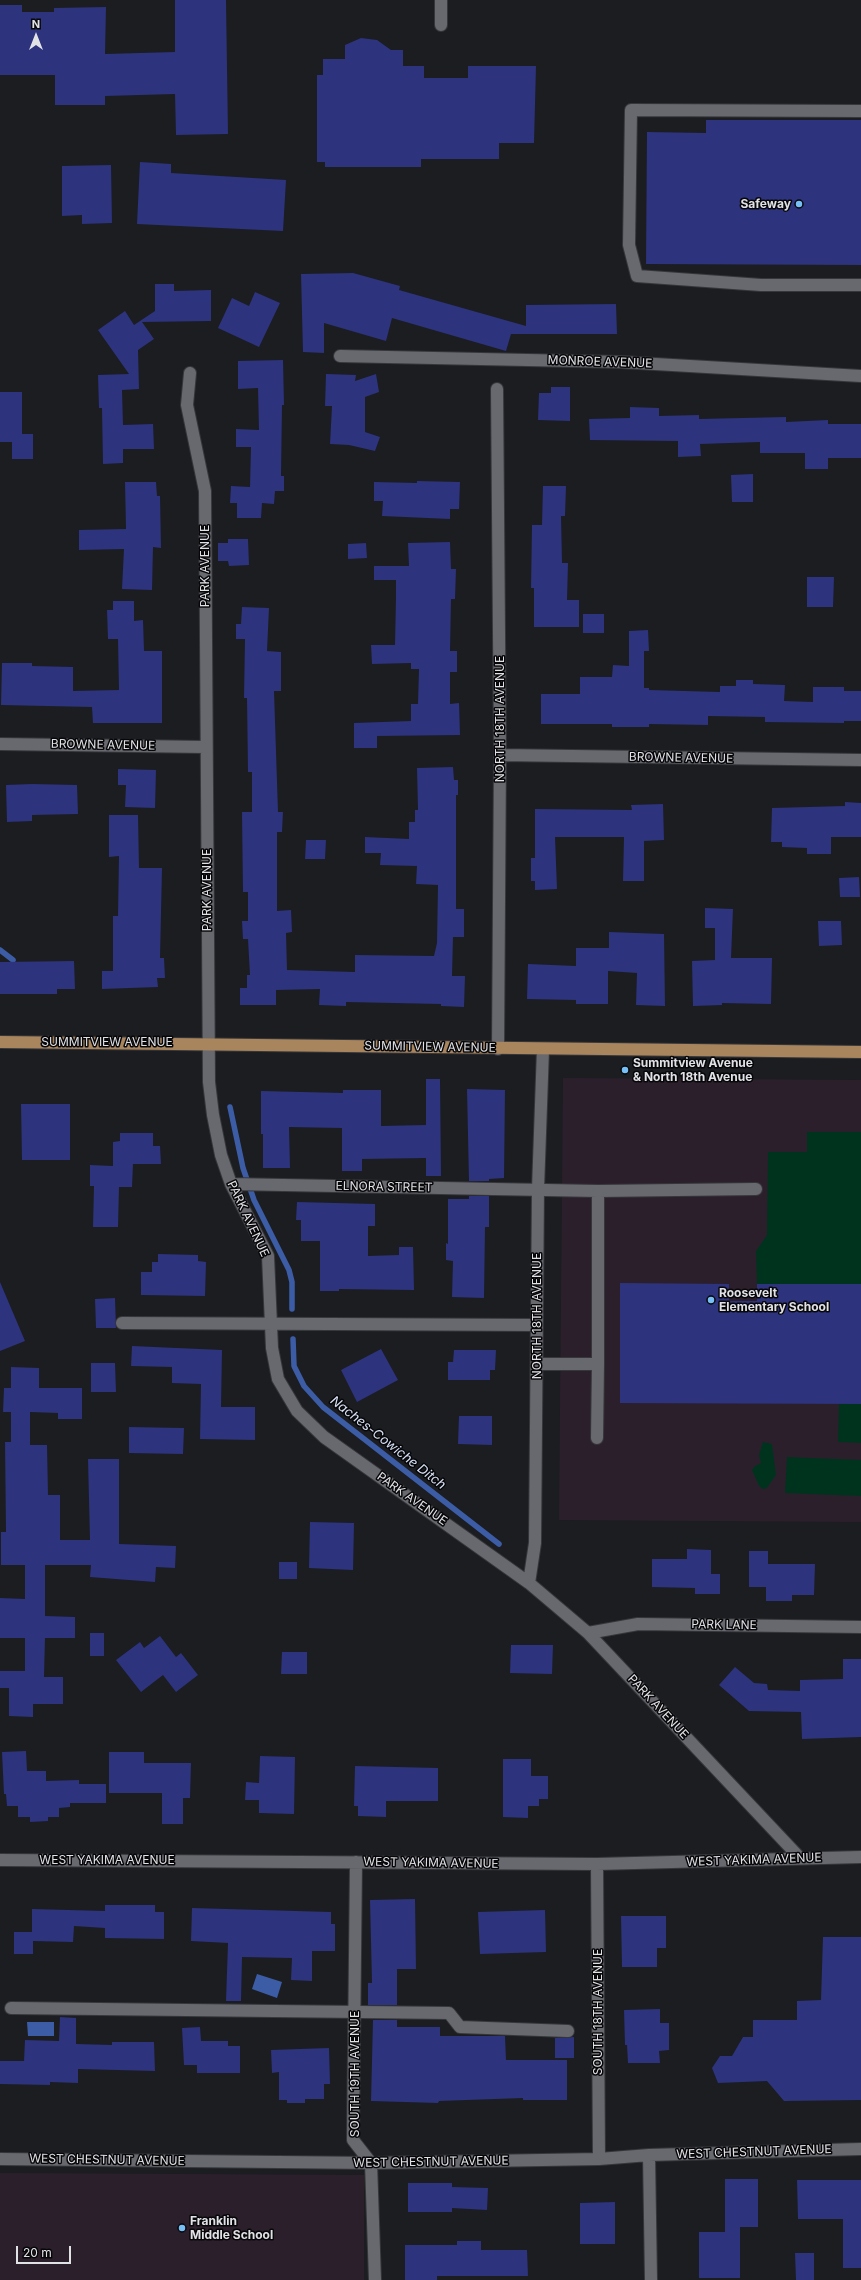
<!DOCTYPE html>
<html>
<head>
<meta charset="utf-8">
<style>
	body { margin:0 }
	#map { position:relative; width:861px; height:2280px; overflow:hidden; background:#1b1d21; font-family:Inter,sans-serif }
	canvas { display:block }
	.north { position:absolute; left:16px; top:16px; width:40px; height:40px; -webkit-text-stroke:3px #070709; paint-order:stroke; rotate:0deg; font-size:11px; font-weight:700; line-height:16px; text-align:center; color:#e1e2e6 }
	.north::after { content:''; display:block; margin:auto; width:14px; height:18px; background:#e1e2e6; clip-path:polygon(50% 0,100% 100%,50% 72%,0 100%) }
	.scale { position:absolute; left:16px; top:2246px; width:55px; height:18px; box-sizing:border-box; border:2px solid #e1e2e6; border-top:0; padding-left:5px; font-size:12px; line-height:14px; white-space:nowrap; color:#e1e2e6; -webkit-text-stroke:3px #070709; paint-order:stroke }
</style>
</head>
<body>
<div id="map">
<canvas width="861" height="2280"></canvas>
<div class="north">N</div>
<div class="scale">20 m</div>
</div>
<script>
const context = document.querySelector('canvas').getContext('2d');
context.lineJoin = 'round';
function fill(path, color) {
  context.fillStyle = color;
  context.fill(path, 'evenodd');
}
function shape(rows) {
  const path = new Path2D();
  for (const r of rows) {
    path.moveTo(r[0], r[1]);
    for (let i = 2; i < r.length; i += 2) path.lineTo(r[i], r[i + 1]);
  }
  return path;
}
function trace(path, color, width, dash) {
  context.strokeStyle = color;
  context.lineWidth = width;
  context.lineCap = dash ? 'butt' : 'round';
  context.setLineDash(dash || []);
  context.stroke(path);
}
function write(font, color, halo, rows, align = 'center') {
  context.font = font + ' Inter,sans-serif';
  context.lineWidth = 3;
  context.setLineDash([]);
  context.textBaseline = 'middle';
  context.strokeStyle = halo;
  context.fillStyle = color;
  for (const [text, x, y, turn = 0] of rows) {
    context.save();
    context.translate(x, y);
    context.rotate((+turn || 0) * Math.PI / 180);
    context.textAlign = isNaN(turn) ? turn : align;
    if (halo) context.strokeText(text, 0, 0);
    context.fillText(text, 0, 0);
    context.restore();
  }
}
fill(shape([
	[563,1078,861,1080,861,1522,559,1520],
	[0,2173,364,2175,364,2280,0,2280]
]), '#2c1f2c');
fill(shape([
	[807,1132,861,1132,861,1284,757,1284,756,1251,767,1235,768,1152,807,1152],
	[839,1404,861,1404,861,1443,838,1442],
	[763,1442,772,1444,776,1475,767,1488,763,1489,759,1486,752,1470,755,1466,761,1463,759,1455],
	[787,1457,861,1460,861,1496,785,1493]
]), '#00331d');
fill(shape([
	[257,1974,282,1982,277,1998,252,1989],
	[27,2022,54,2022,54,2036,28,2036]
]), '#3c5da6');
trace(shape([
	[0,950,13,960],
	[230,1107,243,1168,254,1200,289,1270,292,1282,292,1309],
	[293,1339,294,1366,304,1386,323,1407,499,1544]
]), '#3c5da6', 5.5);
fill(shape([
	[175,0,226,0,228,134,176,135,175,94,105,96,105,105,55,105,55,75,0,75,0,5,22,5,22,12,54,12,54,8,106,7,105,54,175,52],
	[361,38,377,40,391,50,403,50,403,66,424,66,424,78,468,78,468,66,536,66,534,143,499,143,499,159,421,159,421,167,325,167,325,162,317,162,317,75,323,75,323,59,345,59,345,45],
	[706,120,861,120,861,265,646,264,647,132,706,133],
	[140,162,171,164,171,173,286,180,283,231,137,224],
	[111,165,112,223,82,224,82,215,62,216,62,166],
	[353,273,400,286,399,290,526,326,526,305,616,304,617,334,511,334,506,351,392,318,386,341,324,323,324,353,303,352,301,274],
	[155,284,174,284,174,291,211,290,211,321,142,322,154,339,138,350,139,389,122,390,123,425,153,424,154,449,123,449,123,463,103,464,102,408,99,408,98,375,129,374,98,330,125,311,134,325,155,311],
	[255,292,280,303,259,347,218,328,232,298,249,306],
	[283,360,284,405,282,405,281,476,284,476,284,491,275,491,274,504,262,503,261,518,237,518,237,503,230,503,231,486,250,487,251,447,236,447,236,429,259,430,258,388,238,389,238,361],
	[326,374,356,375,355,381,376,374,379,392,365,397,365,432,380,437,375,451,349,445,330,444,332,406,325,406],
	[551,387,570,387,570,421,538,420,539,393,551,393],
	[0,392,22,392,22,434,33,434,33,459,12,459,12,442,0,442],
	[630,407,659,408,659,416,699,415,699,419,786,417,786,422,828,420,828,424,861,424,861,458,828,458,828,469,805,469,805,453,760,453,760,442,700,444,701,456,678,457,678,441,590,440,589,419,630,418],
	[753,474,753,502,732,502,731,475],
	[417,481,460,482,459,509,450,509,450,519,382,516,383,501,374,501,374,482,417,483],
	[125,482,156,482,157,496,160,496,161,548,153,547,152,590,122,589,124,549,79,550,79,530,126,529],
	[543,486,566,486,565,516,561,516,562,563,568,563,567,600,579,600,579,627,534,627,534,588,531,588,532,525,542,525],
	[228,539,248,539,249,565,229,566,228,561,218,561,218,543,228,543],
	[450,542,451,569,456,569,455,599,451,599,450,651,457,651,457,672,450,672,450,704,459,703,460,735,377,736,377,748,354,748,354,723,411,721,411,704,418,704,419,669,411,669,411,663,372,664,371,645,395,645,396,597,396,580,374,580,374,566,409,566,408,543],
	[366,543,367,558,348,559,348,544],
	[807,577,834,577,833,607,807,607],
	[113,601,134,601,134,621,143,620,144,651,162,651,162,723,93,723,92,707,1,705,2,663,32,663,32,666,73,667,73,691,119,690,118,639,108,639,107,610,113,610],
	[242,607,269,608,267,651,281,652,281,691,274,691,278,812,283,812,282,832,277,832,277,911,291,910,292,932,286,933,287,970,355,972,355,955,434,956,437,943,438,885,416,884,417,866,380,865,381,853,365,853,365,837,409,839,409,822,415,822,415,810,418,810,417,768,453,767,454,780,458,780,458,795,456,795,456,909,464,909,464,937,453,937,452,976,465,976,464,1007,441,1006,441,1004,346,1002,346,1006,319,1005,320,989,276,990,276,1005,240,1005,240,988,247,988,247,975,250,975,248,939,243,939,242,921,248,921,248,892,243,892,242,812,252,812,252,772,248,772,247,698,244,698,245,639,236,639,236,624,241,624],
	[583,614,604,614,604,633,583,633],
	[648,630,649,651,644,651,644,688,649,688,649,690,720,692,720,686,736,686,736,680,753,680,753,684,785,685,784,701,813,702,813,687,844,687,844,691,861,691,861,721,844,721,844,723,765,722,765,717,708,716,708,725,649,724,649,727,612,727,612,724,541,724,541,694,580,694,580,677,612,677,613,665,629,666,629,631],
	[118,769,156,770,155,808,125,807,126,785,118,785],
	[32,784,77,785,78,814,32,815,32,821,7,822,6,785],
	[845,802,861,803,861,837,831,837,831,854,807,854,807,848,782,847,782,842,771,842,772,808,845,806],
	[663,804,664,840,644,841,644,881,623,881,624,837,555,837,557,889,535,890,535,881,531,881,531,858,535,858,535,809,632,810,631,805],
	[109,815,138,815,139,868,162,868,160,958,164,958,165,978,157,978,158,987,102,989,102,971,113,971,113,916,118,916,119,856,109,857],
	[306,840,326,840,325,859,305,859],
	[859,877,860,897,840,897,839,878],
	[705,908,733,909,731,958,772,958,771,1004,722,1003,722,1005,693,1006,692,961,715,960,715,928,705,928],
	[818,921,841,921,842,945,819,946],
	[609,932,664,934,665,1006,636,1005,637,973,608,971,608,1004,576,1004,576,1000,527,999,528,964,576,966,576,948,609,948],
	[74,961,75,989,57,989,57,994,0,994,0,962],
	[426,1079,440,1079,441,1176,426,1176,426,1158,362,1159,362,1171,342,1171,342,1128,289,1127,290,1168,263,1168,263,1134,261,1134,261,1091,343,1093,343,1090,381,1090,381,1126,426,1125],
	[467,1089,505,1090,504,1178,489,1179,489,1181,469,1181],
	[21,1104,70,1104,70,1160,22,1160],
	[120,1133,153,1133,153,1146,160,1146,161,1164,133,1164,132,1187,119,1187,118,1227,93,1227,94,1186,90,1186,90,1165,113,1166,113,1142,120,1141],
	[469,1196,489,1196,489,1227,485,1227,484,1298,452,1297,453,1261,446,1260,446,1243,448,1244,448,1199,469,1199],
	[297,1202,375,1204,375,1226,368,1226,368,1256,399,1255,399,1247,413,1247,414,1290,339,1289,339,1291,320,1291,320,1241,301,1241,301,1220,296,1220],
	[158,1254,198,1255,198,1261,206,1262,205,1296,141,1295,141,1272,152,1272,152,1262,158,1262],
	[0,1282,25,1341,0,1351],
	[620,1283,729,1284,729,1301,757,1301,757,1284,861,1284,861,1404,620,1403],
	[115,1298,116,1328,96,1328,95,1299],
	[132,1346,222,1350,221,1407,255,1407,255,1440,200,1439,201,1384,172,1383,172,1367,131,1366],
	[381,1349,398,1380,357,1402,341,1370],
	[454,1350,496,1350,495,1370,490,1370,490,1380,448,1380,448,1362,453,1362],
	[91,1363,115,1363,116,1392,91,1392],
	[11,1367,39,1368,39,1388,82,1388,82,1419,58,1419,58,1413,30,1412,30,1445,47,1445,48,1495,60,1495,60,1540,90,1540,88,1459,119,1459,119,1544,176,1546,175,1568,156,1567,155,1582,90,1577,91,1565,45,1565,45,1616,75,1617,75,1638,45,1638,44,1677,63,1677,63,1704,33,1704,33,1717,9,1716,9,1688,0,1688,0,1671,25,1671,25,1638,0,1638,0,1598,25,1599,25,1565,1,1565,1,1532,6,1532,5,1442,11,1442,11,1412,3,1412,4,1388,11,1388],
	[459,1416,492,1416,492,1445,458,1444],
	[129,1427,184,1428,183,1454,129,1453],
	[310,1522,354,1523,353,1570,309,1568],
	[687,1549,711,1550,711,1574,720,1574,720,1594,695,1594,695,1588,652,1587,652,1559,687,1559],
	[749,1551,768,1551,768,1564,815,1564,814,1595,792,1595,792,1601,766,1601,766,1587,749,1587],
	[279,1562,297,1562,297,1579,279,1579],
	[90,1633,104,1633,104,1656,90,1656],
	[160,1636,176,1657,181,1653,198,1675,176,1692,163,1675,141,1692,116,1660,140,1642,144,1648],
	[511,1645,553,1645,552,1674,510,1673],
	[282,1652,307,1652,307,1674,281,1674],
	[843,1659,861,1659,861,1737,802,1739,801,1712,749,1711,719,1685,735,1667,754,1683,767,1684,768,1690,800,1691,800,1680,843,1679],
	[26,1751,27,1771,46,1771,46,1781,79,1780,79,1784,106,1784,106,1803,70,1803,70,1807,59,1808,59,1817,48,1817,48,1821,30,1822,30,1817,18,1817,18,1806,7,1806,6,1794,4,1794,2,1752],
	[109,1752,144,1752,144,1763,191,1763,190,1798,183,1798,183,1824,162,1824,162,1793,109,1793],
	[260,1756,295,1757,294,1814,259,1813,259,1800,245,1800,246,1782,259,1783],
	[503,1759,531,1759,531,1776,548,1776,548,1799,539,1799,539,1806,528,1806,528,1818,503,1817],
	[355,1766,438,1768,438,1801,386,1801,386,1817,358,1816,358,1806,354,1806],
	[415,1899,416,1969,397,1969,397,2005,368,2005,368,1983,372,1983,370,1900],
	[105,1905,155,1905,155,1912,164,1912,164,1939,105,1938,105,1928,74,1926,73,1942,33,1941,33,1954,14,1954,14,1932,32,1932,32,1909,105,1911],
	[192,1908,331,1912,331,1924,335,1924,335,1951,312,1951,312,1981,291,1980,292,1958,242,1957,241,2001,226,2001,228,1943,191,1941],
	[545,1910,546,1952,480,1954,478,1912],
	[621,1916,666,1916,666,1948,657,1948,657,1967,622,1967],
	[823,1937,861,1937,861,2100,784,2101,767,2081,718,2083,712,2068,720,2056,732,2056,743,2037,753,2037,753,2020,797,2020,797,2001,821,2000],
	[660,2009,660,2023,669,2023,669,2050,659,2051,660,2063,628,2063,627,2045,625,2045,624,2010],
	[60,2017,76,2018,76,2044,112,2045,112,2042,154,2042,155,2071,78,2069,78,2083,50,2082,50,2085,0,2084,0,2061,24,2061,25,2040,59,2041],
	[373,2020,397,2020,397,2027,440,2027,440,2036,505,2036,506,2060,567,2060,567,2100,523,2100,523,2098,439,2101,438,2103,371,2101],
	[200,2027,201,2041,228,2041,228,2046,240,2046,240,2073,197,2073,197,2065,184,2065,182,2028],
	[574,2037,574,2058,555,2058,555,2038],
	[329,2048,330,2084,324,2084,324,2099,305,2099,305,2103,287,2103,287,2100,279,2100,279,2072,272,2073,271,2050],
	[725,2179,758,2179,758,2227,740,2227,740,2278,699,2278,699,2232,725,2232],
	[797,2180,861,2180,861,2268,843,2268,843,2219,798,2219],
	[408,2183,452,2183,452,2187,488,2188,487,2210,452,2208,452,2212,408,2212],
	[615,2202,615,2244,580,2244,580,2203],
	[457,2241,481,2241,481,2250,527,2250,528,2276,437,2276,437,2280,405,2280,405,2245,457,2245],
	[795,2253,814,2253,814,2280,796,2280]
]), '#2d337c');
const minor = shape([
	[441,0,441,25],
	[861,111,631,110,629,245,637,276,761,285,861,285],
	[340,356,621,362,861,376],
	[190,373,187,405,205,491,209,1082,213,1115,221,1155,231,1184,268,1256,272,1348,278,1379,297,1411,324,1437,529,1583,588,1633,800,1858],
	[497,389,500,755,498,1049],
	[0,744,205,747],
	[500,755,861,760],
	[231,1184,598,1191,756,1189],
	[122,1323,537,1325],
	[537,1364,598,1364,598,1191],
	[597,1438,598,1364],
	[529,1583,535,1543,538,1189,543,1049],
	[588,1633,638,1624,861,1627],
	[0,1860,597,1864,861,1857],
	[356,1862,353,2140,371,2163,375,2280],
	[597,1864,599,2159],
	[11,2008,449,2013,460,2027,568,2031],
	[649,2155,651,2280],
	[0,2159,371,2163,599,2159,649,2155,861,2149]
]);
const major = shape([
	[0,1042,861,1052]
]);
trace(minor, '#36373b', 14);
trace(major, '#36373b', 14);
trace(minor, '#68696f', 12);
trace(major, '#a9855e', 12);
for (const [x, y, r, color] of [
	[799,204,4,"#76c0f7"],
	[625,1070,4,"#76c0f7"],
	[711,1300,4,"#76c0f7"],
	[182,2228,4,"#76c0f7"]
]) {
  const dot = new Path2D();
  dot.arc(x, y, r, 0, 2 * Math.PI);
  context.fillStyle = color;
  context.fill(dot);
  trace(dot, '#070709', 1.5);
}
write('bold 12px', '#e1e2e6', '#070709', [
	["Safeway",791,204,"right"],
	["Summitview Avenue",633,1063],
	["& North 18th Avenue",633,1077],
	["Roosevelt",719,1293],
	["Elementary School",719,1307],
	["Franklin",190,2221],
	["Middle School",190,2235]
], 'left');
write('12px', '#e1e2e6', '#070709', [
	["MONROE AVENUE",600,362,2],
	["PARK AVENUE",205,566,-90],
	["NORTH 18TH AVENUE",500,719,-90],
	["BROWNE AVENUE",103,745,1],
	["BROWNE AVENUE",681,758,1],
	["PARK AVENUE",207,890,-90],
	["SUMMITVIEW AVENUE",107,1042],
	["SUMMITVIEW AVENUE",430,1047,1],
	["ELNORA STREET",384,1187,1],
	["PARK AVENUE",248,1219,65],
	["NORTH 18TH AVENUE",537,1316,-90],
	["PARK AVENUE",412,1499,35],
	["PARK LANE",724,1625,1],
	["PARK AVENUE",658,1707,47],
	["WEST YAKIMA AVENUE",107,1860],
	["WEST YAKIMA AVENUE",754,1860,-2],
	["WEST YAKIMA AVENUE",431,1863,1],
	["SOUTH 18TH AVENUE",598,2012,-90],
	["SOUTH 19TH AVENUE",355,2074,-90],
	["WEST CHESTNUT AVENUE",754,2152,-2],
	["WEST CHESTNUT AVENUE",107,2160,1],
	["WEST CHESTNUT AVENUE",431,2162,-1]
]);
write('italic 13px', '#d8e2f7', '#070709', [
	["Naches-Cowiche Ditch",388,1443,38]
]);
</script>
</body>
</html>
